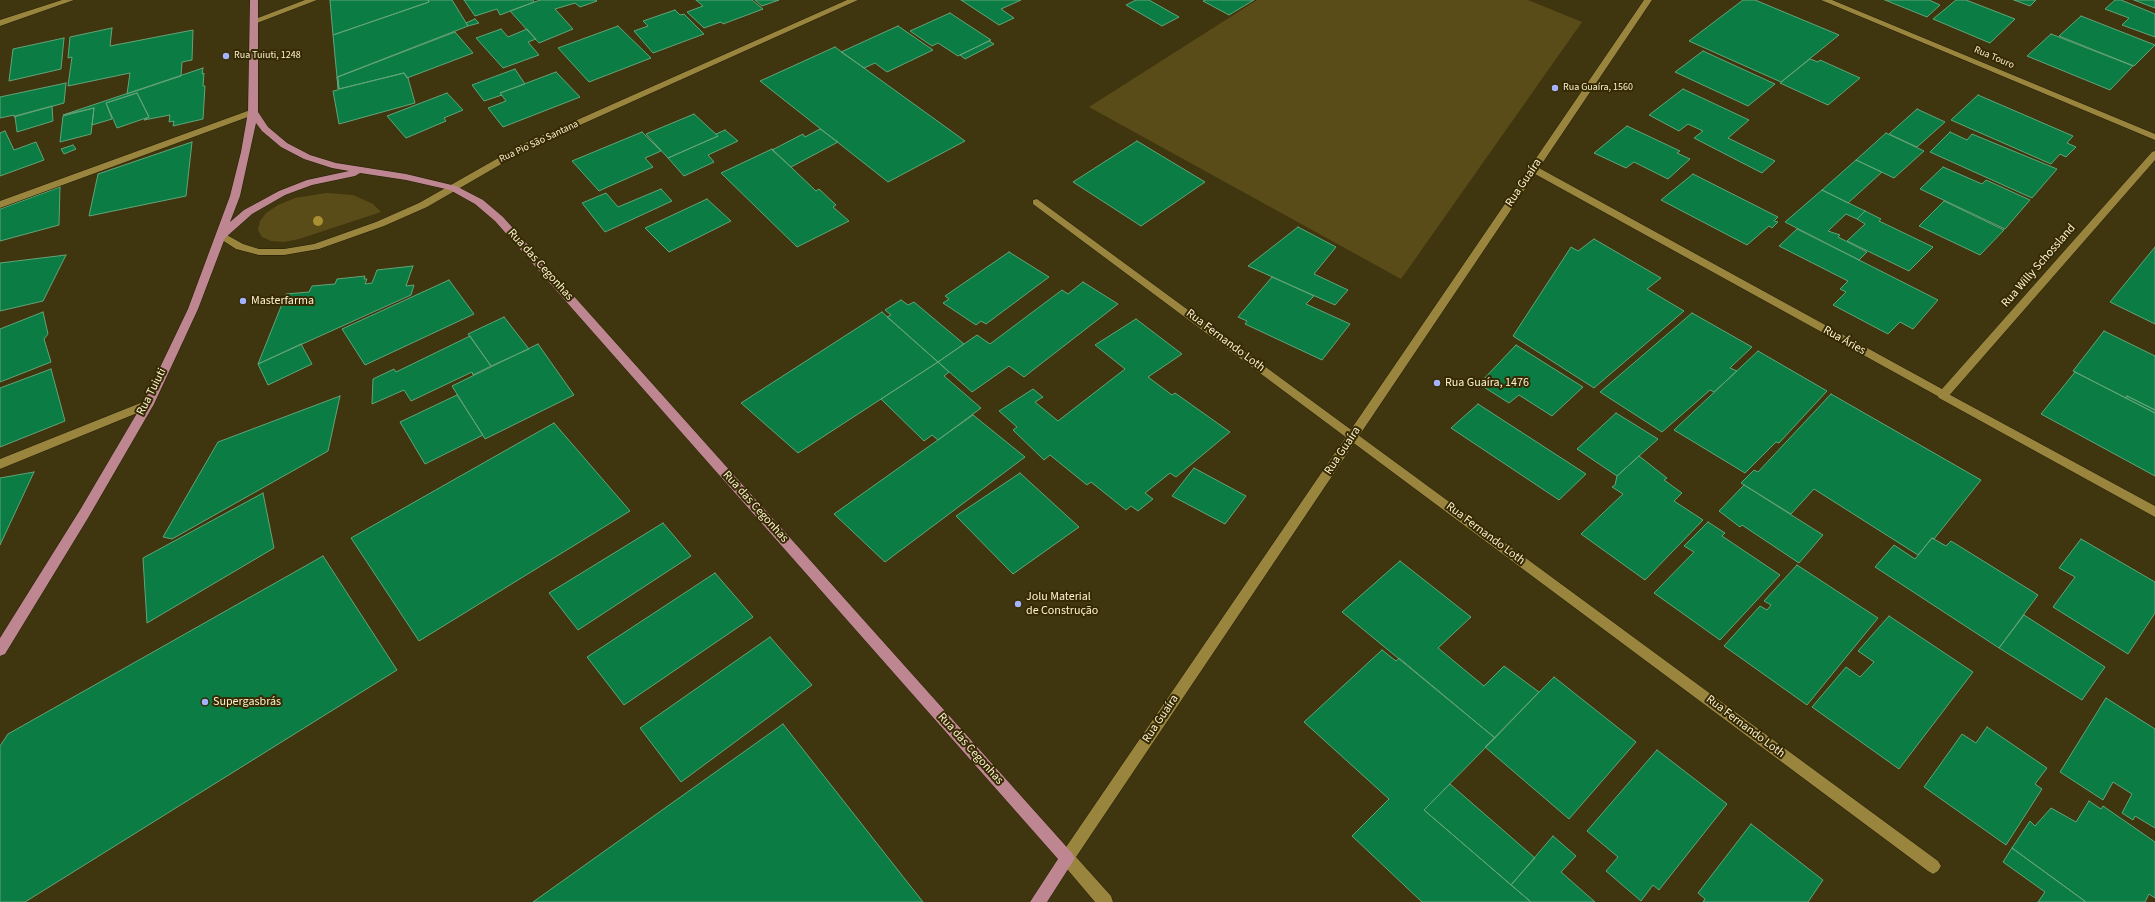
<!DOCTYPE html>
<html>
<head>
<meta charset="utf-8">
<style>
	body { margin:0 }
	canvas { display:block; background:#3f350e }
</style>
</head>
<body>
<canvas width="2155" height="902"></canvas>
<script>
const context = document.querySelector('canvas').getContext('2d');
context.lineJoin = 'round';
function fill(path, color) {
  context.fillStyle = color;
  context.fill(path, 'evenodd');
}
function shape(rows) {
  const path = new Path2D();
  for (const r of rows) {
    path.moveTo(r[0], r[1]);
    for (let i = 2; i < r.length; i += 2) path.lineTo(r[i], r[i + 1]);
  }
  return path;
}
function trace(path, color, width, dash) {
  context.strokeStyle = color;
  context.lineWidth = width;
  context.lineCap = dash ? 'butt' : 'round';
  context.setLineDash(dash || []);
  context.stroke(path);
}
function write(font, color, halo, rows, align = 'center') {
  context.font = font + ' "Source Sans 3",sans-serif';
  context.lineWidth = 4;
  context.setLineDash([]);
  context.textBaseline = 'middle';
  context.strokeStyle = halo;
  context.fillStyle = color;
  for (const [text, x, y, turn = 0] of rows) {
    context.save();
    context.translate(x, y);
    context.rotate((+turn || 0) * Math.PI / 180);
    context.textAlign = isNaN(turn) ? turn : align;
    if (halo) context.strokeText(text, 0, 0);
    context.fillText(text, 0, 0);
    context.restore();
  }
}
fill(shape([
	[1257,0,1528,0,1582,22,1401,279,1089,107],
	[326,193,353,195,373,204,381,212,299,239,284,242,271,241,262,237,258,230,260,221,266,213,278,205,295,198]
]), '#5a4c19');
const building = shape([
	[330,0,428,0,429,2,333,35,330,0],
	[428,0,452,0,468,26,337,77,333,35,429,2,428,0],
	[464,0,533,0,534,2,500,15,497,9,475,16,464,0],
	[540,0,596,0,597,1,580,7,575,3,555,9,573,29,539,43,510,11,540,0],
	[696,0,752,0,763,9,723,24,721,22,704,28,687,12,703,6,696,0],
	[755,0,779,0,762,6,755,0],
	[961,0,1021,0,1001,9,1014,18,999,25,961,0],
	[1136,0,1149,0,1179,17,1162,26,1126,5,1136,0],
	[1205,0,1254,0,1229,15,1203,1,1205,0],
	[1743,0,1755,0,1839,35,1781,82,1689,41,1743,0],
	[1885,0,1929,0,1940,5,1927,17,1885,0],
	[1956,0,1966,0,2015,19,1990,43,1933,19,1956,0],
	[2014,0,2036,0,2030,6,2014,0],
	[2115,0,2121,0,2155,14,2155,37,2122,25,2129,18,2105,9,2115,0],
	[2134,0,2155,0,2155,8,2134,0],
	[675,10,680,15,684,14,704,34,653,53,634,31,648,26,643,21,675,10],
	[950,13,991,40,958,56,938,43,932,46,910,31,950,13],
	[2081,16,2155,45,2134,66,2059,36,2081,16],
	[475,19,479,23,468,26,466,23,475,19],
	[618,26,651,58,589,82,558,48,618,26],
	[898,26,933,50,887,72,875,63,864,68,841,52,898,26],
	[112,28,110,46,193,30,192,60,182,62,181,76,127,94,130,73,68,86,72,57,68,58,70,37,112,28],
	[501,29,508,37,527,29,536,39,528,42,539,55,503,68,476,38,501,29],
	[455,32,473,53,407,78,404,73,339,89,338,77,455,32],
	[2051,34,2133,66,2110,90,2027,56,2051,34],
	[64,38,61,69,9,81,13,49,64,38],
	[989,41,994,44,965,59,960,55,989,41],
	[835,47,864,68,965,141,888,182,760,81,835,47],
	[1703,51,1775,84,1748,106,1675,72,1703,51],
	[1810,59,1818,62,1820,60,1860,78,1828,105,1780,83,1810,59],
	[203,68,202,74,204,73,203,86,205,86,203,119,173,126,174,121,169,122,170,115,144,120,149,117,137,93,106,103,112,119,92,125,94,108,63,115,203,68],
	[515,69,525,84,500,93,502,95,484,101,472,85,515,69],
	[556,72,580,97,503,127,488,108,506,101,500,93,556,72],
	[404,73,408,78,415,103,339,124,333,91,338,90,337,77,339,89,404,73],
	[66,83,64,103,14,117,14,115,0,118,0,97,66,83],
	[1683,89,1749,120,1728,138,1775,161,1762,173,1694,138,1703,131,1688,124,1679,131,1649,115,1683,89],
	[137,93,149,117,117,128,106,103,137,93],
	[447,93,463,110,444,118,446,121,406,138,387,116,447,93],
	[1978,95,2073,136,2067,143,2076,147,2066,157,2060,154,2051,164,1951,120,1978,95],
	[52,106,53,121,17,132,15,116,52,106],
	[94,108,91,134,60,142,63,116,94,108],
	[1917,109,1945,122,1917,147,1889,134,1917,109],
	[694,114,718,136,668,158,646,134,694,114],
	[1627,126,1680,151,1677,153,1690,159,1668,179,1634,162,1626,168,1594,153,1627,126],
	[820,129,838,142,791,167,772,150,803,134,805,137,820,129],
	[725,130,738,141,708,155,714,162,684,176,668,158,718,136,716,134,725,130],
	[5,131,14,150,36,142,44,160,0,176,0,133,5,131],
	[642,132,661,151,645,158,653,167,603,189,599,191,572,161,642,132],
	[1950,132,1967,140,1972,134,2057,169,2032,198,1930,152,1950,132],
	[1886,133,1924,151,1894,178,1856,160,1886,133],
	[1137,141,1205,182,1141,226,1073,182,1137,141],
	[192,142,186,196,89,216,98,174,192,142],
	[73,145,76,149,64,154,61,149,73,145],
	[772,149,816,191,819,189,836,205,833,207,849,221,797,247,721,173,772,149],
	[1856,160,1882,172,1848,203,1822,190,1856,160],
	[1943,167,1982,184,1986,180,2030,200,2005,229,1920,189,1943,167],
	[1693,174,1778,217,1774,221,1778,222,1772,228,1769,226,1747,245,1661,200,1693,174],
	[60,187,59,225,0,241,0,209,60,187],
	[661,189,672,201,605,232,582,203,606,193,618,207,661,189],
	[1822,190,1865,211,1857,219,1846,214,1828,231,1840,235,1838,237,1867,252,1859,260,1785,222,1822,190],
	[707,199,731,221,669,252,645,228,707,199],
	[1944,201,2004,230,1980,255,1919,226,1944,201],
	[1865,211,1881,219,1879,221,1933,247,1909,271,1847,241,1865,224,1857,219,1865,211],
	[1298,227,1336,247,1314,274,1348,290,1335,305,1248,266,1298,227],
	[1797,229,1859,260,1938,300,1913,329,1900,322,1888,334,1833,305,1846,292,1840,289,1848,281,1779,246,1797,229],
	[1594,239,1661,278,1647,289,1684,311,1594,388,1513,336,1571,247,1578,251,1594,239],
	[2155,247,2155,324,2110,302,2155,247],
	[1009,252,1049,277,986,324,981,321,976,325,943,303,949,299,945,296,1009,252],
	[66,255,43,301,0,311,0,263,66,255],
	[413,266,406,286,414,285,411,295,258,364,286,294,309,292,312,286,335,284,337,279,365,276,364,279,367,279,365,284,372,283,377,270,413,266],
	[1272,277,1314,296,1306,304,1350,324,1322,360,1245,324,1247,321,1238,317,1272,277],
	[449,280,474,314,365,365,342,329,449,280],
	[1083,282,1118,304,1024,377,1009,366,972,392,938,362,977,335,990,344,1062,290,1068,294,1083,282],
	[901,300,908,305,914,302,964,344,938,362,887,317,891,315,885,310,901,300],
	[43,312,48,334,44,339,51,362,0,382,0,329,43,312],
	[882,312,938,362,798,453,741,403,882,312],
	[1692,313,1752,347,1730,368,1737,371,1714,392,1710,390,1662,432,1600,392,1692,313],
	[504,317,529,349,491,366,468,334,504,317],
	[1136,319,1182,354,1148,377,1172,395,1175,393,1230,432,1176,477,1170,473,1145,493,1153,499,1138,511,1131,506,1126,510,1091,482,1087,485,1050,455,1044,460,1013,430,1017,427,999,411,1033,389,1043,397,1035,402,1058,421,1125,369,1095,345,1136,319],
	[2104,331,2155,356,2155,410,2127,396,2126,398,2073,371,2104,331],
	[470,336,491,366,473,375,472,372,411,401,404,390,372,404,373,379,394,369,396,372,470,336],
	[301,344,312,364,268,385,258,364,301,344],
	[538,344,574,395,485,439,452,386,538,344],
	[1516,345,1583,387,1552,416,1519,395,1509,403,1479,384,1516,345],
	[1758,351,1827,391,1779,443,1776,442,1745,473,1674,430,1758,351],
	[938,362,949,372,944,376,981,408,938,440,932,435,924,441,881,399,938,362],
	[51,369,65,421,0,447,0,388,51,369],
	[2075,372,2155,413,2155,476,2041,414,2075,372],
	[1831,394,1981,480,1934,539,1932,538,1918,555,1814,489,1791,514,1741,483,1754,470,1758,472,1831,394],
	[457,395,483,435,425,464,400,422,457,395],
	[340,396,328,451,172,539,163,537,218,442,340,396],
	[2127,396,2155,410,2155,413,2126,398,2127,396],
	[1478,404,1586,474,1559,500,1451,428,1478,404],
	[1616,413,1658,439,1617,476,1577,449,1616,413],
	[973,415,1025,457,885,562,834,514,973,415],
	[554,423,630,511,419,641,351,538,554,423],
	[1639,456,1667,478,1664,480,1682,493,1674,501,1703,520,1645,580,1581,534,1623,494,1612,487,1615,485,1617,476,1639,456],
	[1194,468,1246,496,1225,524,1172,496,1194,468],
	[34,472,0,545,0,478,34,472],
	[1020,473,1079,527,1013,574,956,516,1020,473],
	[1744,485,1823,535,1799,563,1742,525,1740,527,1719,511,1744,485],
	[263,493,274,548,147,623,143,558,263,493],
	[1708,522,1725,533,1722,536,1780,575,1720,640,1654,593,1694,552,1684,546,1708,522],
	[663,523,691,556,578,630,549,593,663,523],
	[1932,538,1946,546,1951,541,2038,595,1999,648,1875,567,1894,545,1915,559,1932,538],
	[2081,539,2155,582,2155,613,2128,654,2053,607,2075,577,2059,568,2081,539],
	[323,556,397,670,25,902,0,902,0,746,8,734,323,556],
	[1400,561,1471,617,1438,648,1484,686,1504,666,1539,692,1495,738,1342,612,1400,561],
	[1797,565,1878,618,1807,705,1724,646,1760,606,1767,610,1771,605,1764,601,1797,565],
	[715,573,753,617,624,705,587,657,715,573],
	[2024,615,2105,667,2082,700,1999,648,2024,615],
	[1889,616,1973,672,1899,769,1812,707,1846,667,1860,677,1874,662,1858,651,1889,616],
	[770,637,812,685,681,782,640,728,770,637],
	[1382,650,1396,661,1399,658,1495,738,1424,810,1531,902,1422,902,1352,836,1389,799,1304,722,1382,650],
	[1554,677,1636,742,1569,819,1485,747,1554,677],
	[2106,698,2155,729,2155,828,2135,816,2133,820,2122,813,2132,794,2113,782,2103,800,2060,772,2106,698],
	[783,724,923,902,533,902,783,724],
	[1987,727,2047,768,2035,784,2042,789,2006,845,1924,787,1962,734,1976,743,1987,727],
	[1657,750,1727,804,1659,890,1653,885,1641,901,1606,871,1618,857,1587,831,1657,750],
	[1450,784,1535,858,1511,885,1424,810,1450,784],
	[2089,801,2101,809,2103,806,2155,842,2155,898,2149,894,2145,902,2086,902,2012,848,2030,821,2035,826,2051,808,2076,822,2089,801],
	[1751,824,1823,880,1808,902,1703,902,1705,899,1698,893,1751,824],
	[1553,836,1576,856,1561,872,1595,902,1531,902,1511,885,1553,836],
	[2012,848,2086,902,2038,902,2045,892,2003,862,2012,848]
]);
fill(building, '#0a7c44');
trace(building, '#62a478', 1);
const lane = shape([
	[305,0,317,0,257,23,250,21,305,0],
	[253,109,258,112,256,114,0,208,0,201,253,109],
	[148,400,154,404,152,407,0,469,0,459,148,400]
]);
const street = shape([
	[62,0,74,0,0,26,0,20,62,0],
	[847,0,858,0,529,148,427,207,384,226,319,249,284,255,259,255,236,249,216,236,217,234,225,234,243,244,259,249,284,249,314,244,376,222,419,203,523,144,847,0],
	[1821,0,1832,0,2155,134,2155,140,1821,0],
	[1037,199,1938,861,1941,866,1938,871,1933,874,1928,871,1033,204,1033,200,1037,199],
	[1943,391,2155,506,2155,517,1939,398,1937,395,1943,391]
]);
const secondary = shape([
	[1644,0,1652,0,1539,168,1942,389,2152,152,2155,151,2155,160,1947,398,1943,399,1535,174,1076,857,1111,896,1113,902,1095,902,1062,863,1059,858,1062,853,1644,0]
]);
const primary = shape([
	[250,0,258,0,258,112,268,127,287,143,310,155,336,163,406,174,456,186,483,200,503,217,1072,853,1075,858,1072,863,1047,902,1030,902,1058,859,495,221,475,204,450,190,406,180,360,173,355,176,312,185,285,195,252,214,225,238,198,309,154,404,88,518,5,654,0,656,0,638,80,510,143,403,188,309,230,196,241,152,248,112,250,0],
	[256,123,262,131,281,147,304,159,332,168,349,171,307,180,279,191,244,210,230,222,240,196,256,123]
]);
trace(lane, '#231c06', 1);
trace(street, '#231c06', 1);
trace(secondary, '#231c06', 1);
trace(primary, '#231c06', 1);
fill(lane, '#99853e');
fill(street, '#99853e');
fill(secondary, '#99853e');
fill(primary, '#be8691');
context.fillStyle = '#a88f31';
for (const [x, y] of [
	[318,221]
]) {
  context.beginPath();
  context.arc(x, y, 5, 0, 2 * Math.PI);
  context.fill();
}
for (const [x, y, r, color] of [
	[226,56,4,"#a2b2fd"],
	[1555,88,4,"#a2b2fd"],
	[243,301,4,"#a2b2fd"],
	[1437,383,4,"#a2b2fd"],
	[1018,604,4,"#a2b2fd"],
	[205,702,4,"#a2b2fd"]
]) {
  const dot = new Path2D();
  dot.arc(x, y, r, 0, 2 * Math.PI);
  context.fillStyle = color;
  context.fill(dot);
  trace(dot, '#352a03', 1.5);
}
write('10px', '#fcf2cf', '#352a03', [
	["Rua Tuiuti, 1248",234,56],
	["Rua Guaíra, 1560",1563,88]
], 'left');
write('10px', '#fcf2cf', '#352a03', [
	["Rua Touro",1994,58,23],
	["Rua Pio São Santana",539,142,-25]
]);
write('12px', '#fcf2cf', '#352a03', [
	["Rua Guaíra",1524,183,-56],
	["Rua das Cegonhas",540,265,48],
	["Rua Willy Schossland",2039,266,-49],
	["Rua Fernando Loth",1225,341,37],
	["Rua Áries",1844,341,29],
	["Rua Tuiuti",152,392,-63],
	["Rua Guaíra",1343,451,-56],
	["Rua das Cegonhas",755,507,48],
	["Rua Fernando Loth",1485,534,37],
	["Rua Guaíra",1161,719,-56],
	["Rua Fernando Loth",1745,727,37],
	["Rua das Cegonhas",970,749,48]
]);
write('12px', '#fcf2cf', '#352a03', [
	["Masterfarma",251,301],
	["Rua Guaíra, 1476",1445,383],
	["Jolu Material",1026,597],
	["de Construção",1026,611],
	["Supergasbrás",213,702]
], 'left');
</script>
</body>
</html>
